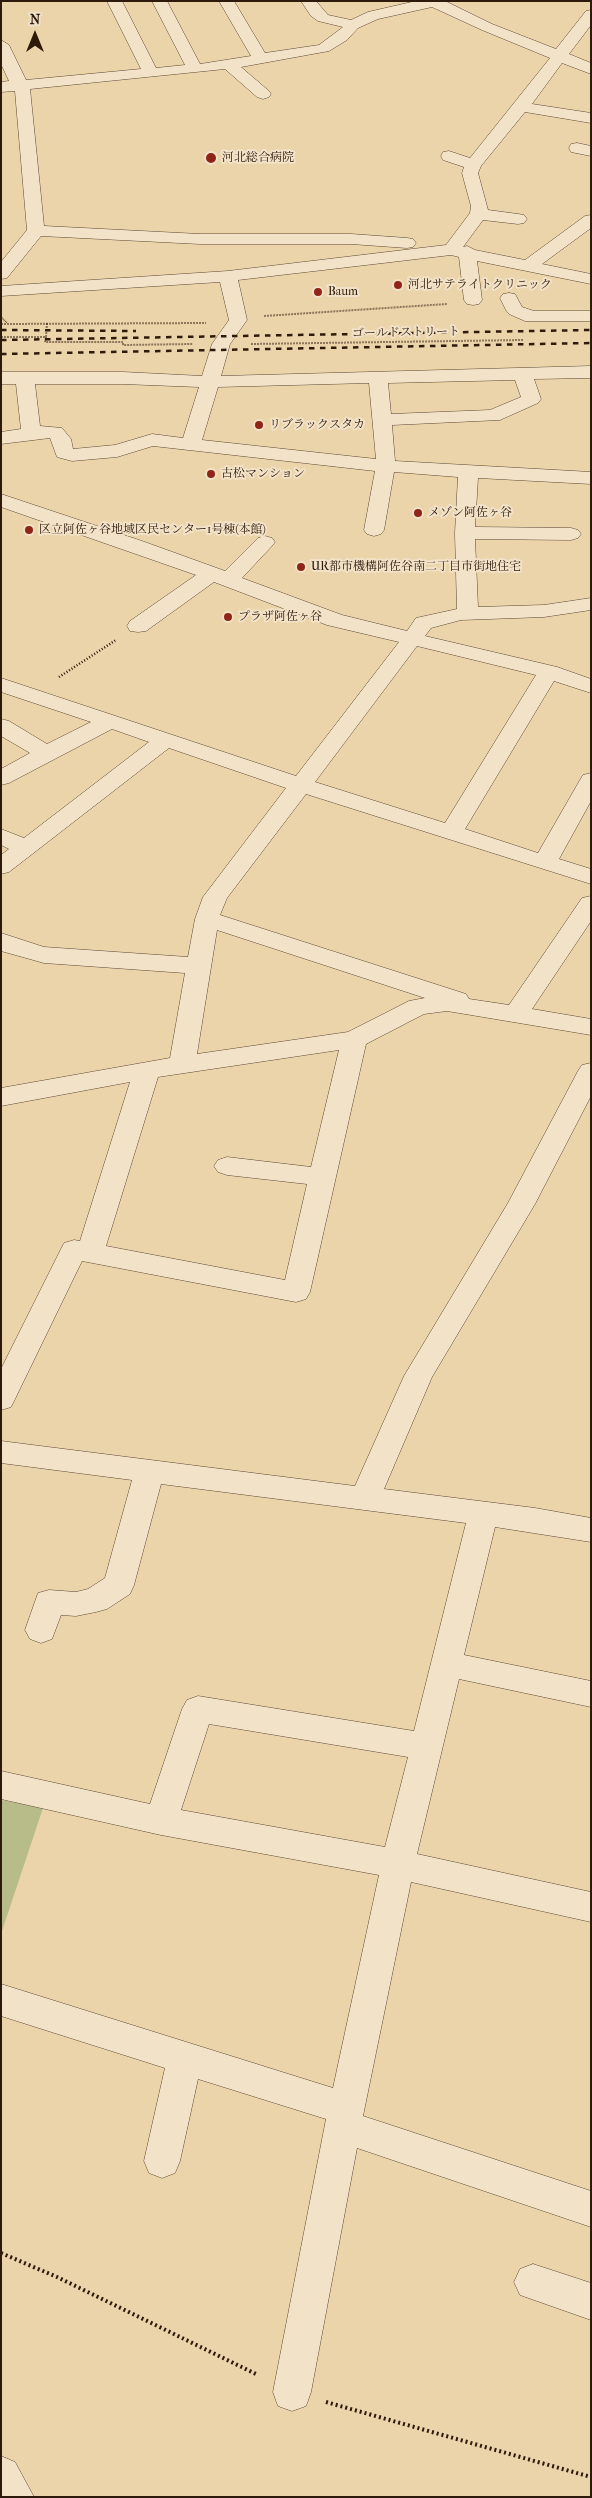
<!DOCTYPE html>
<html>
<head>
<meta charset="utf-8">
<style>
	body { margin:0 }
	#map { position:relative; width:592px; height:2498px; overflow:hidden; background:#ebd3aa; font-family:"IM FELL French Canon",serif }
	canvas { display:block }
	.frame { position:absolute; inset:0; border:2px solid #2d1a0b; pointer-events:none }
	.north { position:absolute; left:10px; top:10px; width:50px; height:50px; -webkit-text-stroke:4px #f2e2c8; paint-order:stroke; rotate:0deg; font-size:14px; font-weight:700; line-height:20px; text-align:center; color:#2d1a0b }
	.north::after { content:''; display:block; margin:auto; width:18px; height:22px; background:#2d1a0b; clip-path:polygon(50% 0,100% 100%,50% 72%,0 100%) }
</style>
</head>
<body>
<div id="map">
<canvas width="592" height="2498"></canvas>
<div class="frame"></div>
<div class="north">N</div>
</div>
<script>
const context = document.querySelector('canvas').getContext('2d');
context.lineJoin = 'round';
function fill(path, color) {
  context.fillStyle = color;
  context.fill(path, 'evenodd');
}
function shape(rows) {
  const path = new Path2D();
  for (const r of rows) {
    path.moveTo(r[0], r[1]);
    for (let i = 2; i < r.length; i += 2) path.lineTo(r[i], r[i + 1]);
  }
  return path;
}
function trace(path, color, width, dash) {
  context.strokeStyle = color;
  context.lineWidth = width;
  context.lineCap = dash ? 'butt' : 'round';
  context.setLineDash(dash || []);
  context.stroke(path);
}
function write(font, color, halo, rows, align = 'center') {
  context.font = font + ' "IM FELL French Canon","Noto Serif JP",serif';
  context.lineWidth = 4;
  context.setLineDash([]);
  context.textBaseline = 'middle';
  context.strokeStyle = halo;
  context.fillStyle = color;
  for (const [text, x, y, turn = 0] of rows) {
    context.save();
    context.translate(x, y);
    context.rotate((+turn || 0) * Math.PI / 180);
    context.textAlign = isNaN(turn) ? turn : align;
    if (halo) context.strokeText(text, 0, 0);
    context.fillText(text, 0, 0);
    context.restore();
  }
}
fill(shape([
	[1,1800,43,1808,1,1934]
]), '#b8bc88');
const minor = shape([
	[107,1,122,1,156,68,185,65,152,1,167,1,200,64,251,56,219,1,234,1,265,53,319,45,343,27,318,21,311,16,301,1,316,1,328,15,351,20,368,12,416,1,445,1,492,24,556,49,586,11,591,10,591,25,569,54,591,63,591,74,562,63,532,104,591,113,591,123,525,112,481,166,478,173,488,210,518,214,524,215,527,219,524,223,518,224,483,220,463,247,467,246,475,250,525,260,585,216,591,215,591,228,542,264,591,274,591,284,477,261,482,300,479,304,473,305,467,304,464,300,459,257,451,255,238,280,247,320,230,344,221,376,591,366,591,378,534,379,541,399,538,403,500,420,392,425,395,461,591,472,591,484,478,478,475,527,571,528,578,530,581,534,578,538,571,540,475,539,478,607,544,605,591,598,591,610,544,617,461,620,431,628,425,636,557,667,591,679,591,693,554,681,465,829,538,853,580,780,583,775,591,773,591,801,559,859,591,869,591,884,306,794,227,898,220,915,466,994,469,999,509,1005,582,898,591,896,591,921,532,1009,591,1019,591,1035,447,1011,424,1014,366,1044,310,1292,306,1299,296,1302,82,1261,15,1399,11,1407,1,1410,1,1369,64,1243,74,1240,80,1241,130,1082,1,1106,1,1088,170,1058,185,973,44,963,1,951,1,933,44,947,188,957,195,919,203,897,286,788,169,748,9,872,1,874,1,855,9,849,1,845,1,829,24,838,149,742,112,729,9,783,1,785,1,769,30,753,1,736,1,719,9,721,47,744,91,722,1,692,1,678,296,776,399,642,327,625,214,582,146,631,138,632,130,631,127,626,130,621,196,575,1,507,1,494,142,541,225,571,258,538,265,536,272,538,275,542,272,546,242,578,342,615,407,631,416,618,457,609,455,533,458,477,394,472,384,530,381,534,374,536,367,534,364,530,375,471,153,446,117,457,72,461,57,457,50,438,1,444,1,432,21,429,16,384,1,384,1,372,123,372,202,376,212,344,229,320,220,282,1,296,1,286,228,271,446,245,470,213,471,206,462,173,464,167,443,160,441,156,443,152,449,151,470,158,550,58,482,30,432,7,378,19,358,28,347,40,329,51,241,67,269,91,271,94,269,97,263,99,257,97,225,69,30,89,44,226,200,234,351,234,407,238,413,239,416,243,413,247,407,248,351,244,200,244,41,236,7,278,1,279,1,262,27,230,15,91,1,92,1,82,9,81,1,64,1,40,9,45,26,80,141,69,107,1],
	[515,380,521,397,490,410,391,414,388,383,515,380],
	[369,383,376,459,202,440,218,387,369,383],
	[35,384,123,384,199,387,183,438,152,434,115,445,73,449,71,439,62,428,40,426,35,384],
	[417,646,536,675,445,823,315,782,417,646],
	[217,930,425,998,409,1001,348,1032,197,1054,217,930],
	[339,1050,311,1167,227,1157,218,1160,214,1166,218,1172,227,1175,307,1184,285,1280,106,1246,158,1077,339,1050],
	[577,143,591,146,591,156,571,152,569,148,571,144,577,143],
	[509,293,515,294,522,307,534,311,591,311,591,321,525,321,509,314,506,310,500,298,503,294,509,293],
	[591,1063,591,1096,535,1204,432,1377,384,1489,535,1508,591,1518,591,1542,495,1527,464,1655,591,1681,591,1707,459,1679,417,1854,591,1892,591,1922,411,1882,363,2116,591,2191,591,2227,357,2148,311,2392,306,2406,292,2411,278,2406,273,2392,326,2119,198,2079,180,2161,175,2173,162,2178,149,2173,144,2161,165,2068,1,2016,1,1984,333,2088,379,1875,161,1835,1,1799,1,1771,150,1804,182,1709,187,1700,198,1696,414,1731,466,1523,161,1484,134,1585,130,1594,107,1609,96,1612,76,1616,61,1615,52,1639,41,1643,30,1639,25,1630,38,1593,49,1590,76,1592,88,1589,105,1578,132,1480,1,1463,1,1441,355,1486,404,1376,508,1203,578,1071,582,1065,591,1063],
	[209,1724,408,1757,385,1847,181,1810,209,1724],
	[533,2264,591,2283,591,2320,520,2295,514,2282,520,2269,533,2264],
	[1,2456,15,2462,34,2497,1,2497,1,2456]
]);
trace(minor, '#5c4833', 1);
trace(shape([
	[264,316,447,304],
	[1,317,7,323],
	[1,324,206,323],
	[1,337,46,337,45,342,123,342,123,345,193,344],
	[46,337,47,323],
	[251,344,523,340]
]), '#2d1a0b', 2, [0.5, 1]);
trace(shape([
	[59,677,116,640]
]), '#2d1a0b', 2.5, [1, 2]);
trace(shape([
	[1,2253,57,2277,258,2375],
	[326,2402,591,2477]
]), '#2d1a0b', 4, [2, 3]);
fill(minor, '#f2e2c8');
trace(shape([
	[1,330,136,331],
	[1,340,591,330],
	[1,354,591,343]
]), '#2d1a0b', 2.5, [5.5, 5.5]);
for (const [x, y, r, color] of [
	[211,158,6,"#8f2418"],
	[398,285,5,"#8f2418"],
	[318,292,5,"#8f2418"],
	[259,425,5,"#8f2418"],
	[211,474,5,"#8f2418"],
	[418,513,5,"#8f2418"],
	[29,530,5,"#8f2418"],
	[301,567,5,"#8f2418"],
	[228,617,5,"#8f2418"]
]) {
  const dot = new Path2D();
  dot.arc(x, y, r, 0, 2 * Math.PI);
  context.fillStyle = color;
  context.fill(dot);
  trace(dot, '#f2e2c8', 2);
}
write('12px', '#2d1a0b', '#f2e2c8', [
	["河北総合病院",222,158],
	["河北サテライトクリニック",408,285],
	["Baum",328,292],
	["リブラックスタカ",269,425],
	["古松マンション",221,474],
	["メゾン阿佐ヶ谷",428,513],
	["区立阿佐ヶ谷地域区民センター1号棟(本館)",39,530],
	["UR都市機構阿佐谷南二丁目市街地住宅",311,567],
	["プラザ阿佐ヶ谷",238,617]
], 'left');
write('12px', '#2d1a0b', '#f2e2c8', [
	["ゴールドストリート",406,333,-1]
]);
</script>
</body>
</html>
